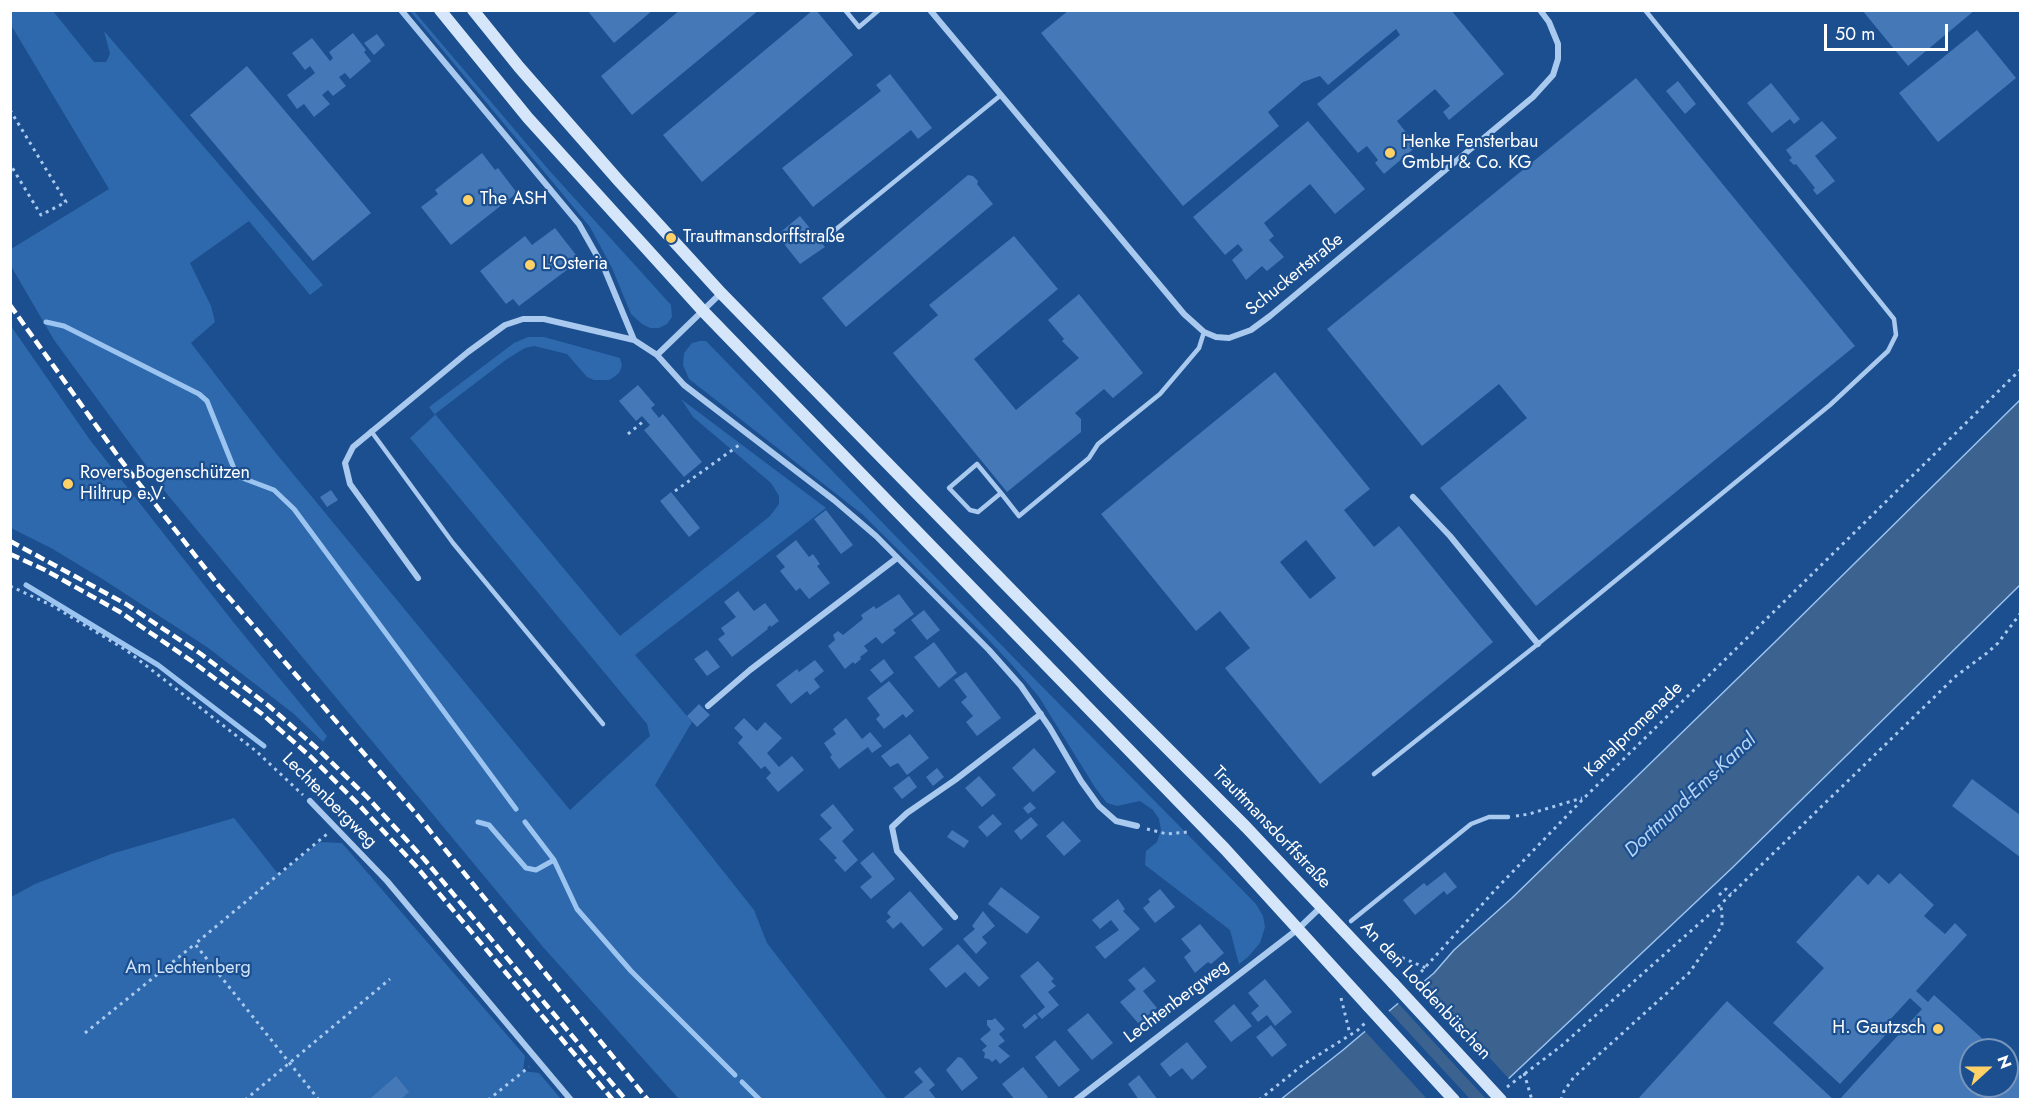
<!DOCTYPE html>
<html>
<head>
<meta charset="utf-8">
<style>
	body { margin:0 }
	#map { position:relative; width:2031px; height:1110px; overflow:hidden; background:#1b4f8f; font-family:Jost,sans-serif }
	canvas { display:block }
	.frame { position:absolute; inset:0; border:12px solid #fff; pointer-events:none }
	.north { position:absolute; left:1959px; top:1038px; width:60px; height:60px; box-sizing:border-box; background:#1b4f8f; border:2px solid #7695bc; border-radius:50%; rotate:69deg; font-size:16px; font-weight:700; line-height:24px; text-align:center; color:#fff }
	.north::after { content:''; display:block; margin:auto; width:21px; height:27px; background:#ffd166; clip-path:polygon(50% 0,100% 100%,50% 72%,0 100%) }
	.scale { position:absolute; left:1824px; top:24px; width:124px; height:27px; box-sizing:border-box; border:3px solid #fff; border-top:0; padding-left:8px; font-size:18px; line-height:21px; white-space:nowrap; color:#fff; -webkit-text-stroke:4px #1b4f8f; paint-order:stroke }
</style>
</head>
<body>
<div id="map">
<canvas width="2031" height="1110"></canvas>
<div class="frame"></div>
<div class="north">N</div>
<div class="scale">50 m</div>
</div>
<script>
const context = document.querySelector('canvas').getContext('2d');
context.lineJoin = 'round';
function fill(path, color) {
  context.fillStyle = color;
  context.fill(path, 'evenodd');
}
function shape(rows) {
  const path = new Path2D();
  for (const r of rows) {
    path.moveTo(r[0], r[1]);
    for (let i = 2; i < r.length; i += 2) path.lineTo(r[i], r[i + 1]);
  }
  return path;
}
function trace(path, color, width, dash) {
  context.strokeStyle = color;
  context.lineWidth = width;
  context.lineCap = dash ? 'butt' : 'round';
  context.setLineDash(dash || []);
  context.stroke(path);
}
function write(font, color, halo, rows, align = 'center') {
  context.font = font + ' Jost,sans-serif';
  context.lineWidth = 4.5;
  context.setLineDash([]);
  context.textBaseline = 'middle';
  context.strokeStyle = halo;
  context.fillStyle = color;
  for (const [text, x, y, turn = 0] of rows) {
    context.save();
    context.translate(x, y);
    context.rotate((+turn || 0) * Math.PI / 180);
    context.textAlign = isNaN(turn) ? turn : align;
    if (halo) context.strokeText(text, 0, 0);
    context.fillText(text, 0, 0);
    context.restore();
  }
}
fill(shape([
	[11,10,53,11,94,62,106,62,110,54,104,31,323,285,310,295,249,221,190,263,211,306,215,322,191,343,275,452,570,810,650,736,647,724,410,438,435,415,429,407,514,343,528,337,544,337,620,358,622,366,619,373,614,377,609,380,594,380,587,377,567,354,534,346,525,348,507,359,435,414,620,636,770,516,779,504,779,496,771,483,693,417,681,399,826,508,635,655,692,722,655,785,754,910,767,943,887,1099,679,1099,543,947,167,494,54,340,11,266,11,249,109,189,11,25],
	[410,11,414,11,548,169,671,305,672,317,667,324,659,328,650,328,642,324,631,314,612,268,590,227],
	[11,326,90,440,234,623,327,736,323,742,294,714,207,647,104,580,51,548,11,528],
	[700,341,706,341,1017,661,1256,904,1263,916,1265,927,1260,943,1248,957,1239,964,1230,930,1145,865,1146,851,1157,842,1161,830,1159,819,1153,810,1140,801,1117,806,1107,803,1096,789,1039,697,1013,666,986,637,862,514,689,379,683,365,684,353,692,343],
	[234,818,279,875,319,842,342,843,525,1056,523,1071,539,1073,561,1099,11,1100,11,897,35,884,111,854]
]), '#2e69ad');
const water = shape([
	[2020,400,2020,585,1732,868,1487,1099,1280,1100,1343,1050,1434,973,1454,950,1512,898,1775,642,2020,400]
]);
fill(water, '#3c6290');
trace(water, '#9cc4f0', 1.5);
fill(shape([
	[1419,981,1511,1081,1491,1100,1486,1099,1396,1001],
	[1387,1009,1470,1099,1427,1099,1363,1029]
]), '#1b4f8f');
trace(shape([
	[46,322,64,326,199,394,207,401,237,476,274,490,294,509,516,809],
	[26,585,158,665,264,746],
	[478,822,489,825,526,868,536,870,554,860],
	[525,822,554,860,577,909,631,971,735,1075],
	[742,1082,760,1100]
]), '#9cc4f0', 5);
fill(shape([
	[587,10,653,10,614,43],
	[680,10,759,10,632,115,601,76],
	[813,10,816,10,853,55,702,182,663,135],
	[1069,10,1451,10,1504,74,1449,120,1443,112,1450,106,1435,89,1397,121,1417,146,1384,174,1375,163,1378,160,1367,146,1358,153,1317,104,1400,35,1396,29,1328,85,1320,76,1303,82,1268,112,1279,126,1183,206,1041,33],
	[1862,10,1975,10,1908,66],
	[1977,30,2016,78,1938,142,1899,93],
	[353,33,366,50,364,52,371,61,350,79,345,73,339,77,346,86,333,96,328,90,322,95,330,104,314,117,304,104,297,109,287,95,315,73,310,66,305,70,292,53,312,38,330,61,333,58,329,52],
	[377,34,385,45,374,55,364,43],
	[247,66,371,213,313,261,190,115],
	[890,74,932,128,918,139,911,130,813,207,782,168,881,91,876,85],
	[1636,78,1855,346,1536,606,1440,488,1527,418,1499,384,1422,446,1327,329],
	[1678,81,1696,104,1685,114,1666,91],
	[1771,83,1800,119,1794,124,1790,119,1772,133,1747,103],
	[1308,121,1365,189,1335,214,1310,184,1264,223,1274,236,1269,240,1284,257,1267,271,1262,266,1246,280,1232,260,1243,250,1238,244,1225,255,1193,217],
	[1822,121,1837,138,1815,156,1835,181,1817,195,1813,190,1815,188,1796,164,1794,165,1789,160,1792,158,1786,150],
	[482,153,495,170,498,168,517,193,451,245,421,207,438,194,435,190],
	[968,175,973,176,978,181,977,184,993,204,846,327,822,298],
	[800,216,825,247,800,264,777,235],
	[555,228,580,260,519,306,513,299,506,304,480,271,525,236,532,245],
	[1014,236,1058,289,974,359,1016,410,1079,358,1062,341,1064,339,1048,320,1079,294,1143,373,1113,398,1104,389,1075,413,1081,419,1081,432,1007,492,893,353,938,315,929,305],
	[1275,372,1370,489,1344,510,1374,547,1399,526,1493,642,1320,784,1225,668,1250,648,1220,611,1196,631,1101,514],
	[1306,540,1336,578,1310,599,1280,562],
	[638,385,655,405,651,408,659,418,663,414,702,462,684,477,644,430,650,425,642,416,636,421,619,401],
	[331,490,338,500,327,507,320,497],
	[671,492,700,528,689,537,660,501],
	[826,510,853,545,841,554,814,519],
	[796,540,809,557,813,554,820,564,817,566,830,583,809,599,800,588,796,591,780,571,785,567,776,556],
	[738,591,754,611,765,603,779,621,771,627,770,625,767,628,768,629,732,657,718,639,725,634,721,628,736,617,724,602],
	[899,594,914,614,893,630,896,633,882,644,876,637,864,646,868,651,860,657,861,659,855,664,853,662,845,669,828,646,835,640,833,635,838,631,843,635,863,619,861,615,874,606,876,609],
	[924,610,940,630,927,640,911,620],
	[934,642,957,673,939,688,914,657],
	[707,650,720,667,707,676,694,659],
	[884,659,894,673,881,683,870,670],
	[815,660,824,671,814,679,820,687,810,695,807,691,791,704,776,685,797,669,799,672],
	[966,672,1001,718,977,736,966,722,973,716,961,702,967,697,954,680],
	[889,681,914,711,906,718,903,714,884,729,876,719,880,715,867,698],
	[699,704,710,715,697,727,687,716],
	[744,718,757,731,765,722,782,738,767,753,779,767,792,756,804,770,778,792,766,778,771,773,765,766,761,769,738,743,743,737,734,728],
	[846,718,862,739,870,732,882,746,872,753,868,747,839,769,830,757,832,755,824,743,836,734,833,729],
	[910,734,929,758,907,775,898,763,890,767,881,756],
	[1034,748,1056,772,1033,792,1012,768],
	[937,768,944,777,933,786,926,777],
	[909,776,917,787,902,799,893,788],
	[979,776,996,795,982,807,965,788],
	[1972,779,2020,815,2020,857,1952,806],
	[1030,802,1036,808,1028,814,1023,808],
	[833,804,854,830,842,841,858,860,845,872,834,860,837,858,819,839,832,828,820,815],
	[993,814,1002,824,987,837,978,827],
	[1031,817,1038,825,1021,840,1014,831],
	[1063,821,1081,841,1064,856,1046,836],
	[952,830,969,841,964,848,947,837],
	[873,852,895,879,871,899,860,887,872,877,860,863],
	[1445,872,1457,887,1447,895,1444,891,1415,915,1403,900,1424,883,1427,886],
	[1900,873,1934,905,1924,916,1945,934,1955,923,1967,935,1916,991,1928,1002,1934,995,1995,1050,1971,1050,1971,1086,2007,1086,2007,1061,2020,1073,2020,1100,1839,1100,1922,1009,1910,998,1887,1023,1892,1028,1840,1084,1773,1023,1824,968,1796,942,1858,875,1868,885,1878,874,1889,884],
	[1001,887,1040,917,1027,934,988,904],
	[1160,889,1175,907,1155,923,1143,908,1150,902,1148,899],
	[910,891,943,929,923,947,901,922,893,929,886,921,891,917,887,913,890,909],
	[1118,899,1125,909,1123,911,1140,929,1105,959,1095,947,1119,930,1111,920,1100,929,1092,920],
	[983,911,995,926,982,937,987,943,976,954,963,939,975,929,972,926],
	[1200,924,1224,953,1211,964,1208,962,1195,973,1184,957,1191,951,1181,939],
	[958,944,989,978,979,987,965,972,946,988,929,969],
	[1038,961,1054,979,1051,981,1056,986,1048,992,1059,1005,1042,1019,1037,1014,1045,1007,1020,976],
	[1144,967,1156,981,1143,991,1157,1008,1138,1023,1120,1002,1136,989,1128,980],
	[1265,979,1292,1012,1275,1026,1267,1015,1258,1022,1251,1013,1259,1006,1248,993],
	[1727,1001,1834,1100,1637,1100],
	[1234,1004,1252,1026,1231,1042,1214,1021],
	[1088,1013,1113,1043,1092,1060,1067,1030],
	[1035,1014,1038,1018,1025,1029,1022,1025],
	[995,1018,1005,1029,999,1034,1005,1041,998,1046,1010,1056,1000,1064,996,1059,992,1062,989,1059,984,1058,985,1053,982,1050,987,1046,980,1039,991,1030,987,1025,987,1020,992,1020],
	[1271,1025,1287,1045,1272,1057,1256,1037],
	[1055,1040,1080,1070,1059,1087,1035,1057],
	[1187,1042,1207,1067,1192,1080,1182,1068,1170,1077,1160,1064],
	[958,1057,962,1058,978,1078,962,1091,946,1070],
	[920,1067,935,1085,929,1090,937,1100,901,1100,923,1082,914,1072],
	[1023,1067,1048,1097,1044,1100,1015,1100,1002,1084],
	[1139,1075,1158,1100,1139,1100,1128,1084],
	[396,1076,409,1092,400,1100,372,1100,371,1098]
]), '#4478b7');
trace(shape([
	[10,110,66,202,41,215,10,164],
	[628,434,645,420],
	[675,491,742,443],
	[10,586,53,606,126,650,256,751,303,795],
	[1516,816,1529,814,1582,798],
	[1147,829,1167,834,1188,832],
	[1719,895,1726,889,1731,894],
	[1390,961,1396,955,1426,968],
	[1411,983,1497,888,1584,798,2020,370],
	[1341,998,1350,1034],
	[85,1033,195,944],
	[1524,1073,1532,1100],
	[1507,1087,1560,1047,1720,905,1956,676,1987,653,1998,643,2020,614],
	[245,1100,390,979],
	[319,1100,195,944,327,834],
	[488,1100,529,1067],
	[1259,1100,1304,1064,1358,1030,1365,1023],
	[1561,1100,1564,1091,1574,1077,1689,973,1722,926,1722,911,1720,905]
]), '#a9c9ee', 3, [3, 4.5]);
trace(shape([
	[845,10,859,27,879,10],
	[835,230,1001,95],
	[371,431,453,543,603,724],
	[1001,493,978,512,970,510,949,488,977,464,1001,493,1019,516,1089,458,1098,444,1160,394,1199,348,1204,332],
	[1374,774,1538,644,1830,405,1888,351,1896,335,1894,319,1645,10],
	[1351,921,1471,824,1489,817,1508,817]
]), '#a9c9ee', 4.5);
trace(shape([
	[401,10,579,224,605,270,634,340],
	[930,10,1184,314,1204,332,1216,337,1229,338,1251,330,1270,316,1533,97,1553,75,1558,59,1558,44,1549,22,1540,10],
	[657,355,721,293],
	[1413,497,1450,536,1538,644],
	[418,578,350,484,345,463,353,447,468,352,505,325,523,319,544,319,634,340,657,355,684,385,834,500,876,536,989,650,1021,686,1050,728,1081,781,1099,806,1116,821,1137,826],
	[708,706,750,670,897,558],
	[310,801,387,881,571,1100],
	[955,917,897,851,892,827,907,813,955,780,1041,714],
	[1076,1100,1298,929,1322,906]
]), '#a9c9ee', 6);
trace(shape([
	[440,10,528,118,703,311,1225,849,1368,1006],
	[473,10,519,67,618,180,721,293,1107,688,1246,827,1393,983]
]), '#d6e6fa', 12);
trace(shape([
	[10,305,120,459,219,586,418,816,648,1100],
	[10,541,126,604,201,654,269,706,320,751,368,798,424,859,626,1100],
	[10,554,45,570,120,612,193,662,262,714,311,757,359,805,416,866,613,1100]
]), '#fff', 4.5, [10, 4.5]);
trace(shape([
	[1393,983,1501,1100],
	[1368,1006,1454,1100]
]), '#d6e6fa', 12);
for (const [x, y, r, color] of [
	[1390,153,6,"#ffd166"],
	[468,200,6,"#ffd166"],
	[671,238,6,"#ffd166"],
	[530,265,6,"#ffd166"],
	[68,484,6,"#ffd166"],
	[1938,1029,6,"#ffd166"]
]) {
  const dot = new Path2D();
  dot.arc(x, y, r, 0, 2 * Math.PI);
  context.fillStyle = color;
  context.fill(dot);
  trace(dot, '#1b4f8f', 2);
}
write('18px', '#fff', '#1b4f8f', [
	["Henke Fensterbau",1402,143],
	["GmbH & Co. KG",1402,164],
	["The ASH",480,200],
	["Trauttmansdorffstraße",683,238],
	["L'Osteria",542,265],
	["Rovers Bogenschützen",80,474],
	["Hiltrup e.V.",80,495],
	["H. Gautzsch",1926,1029,"right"]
], 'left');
write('18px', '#fff', '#1b4f8f', [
	["Schuckertstraße",1295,275,-39],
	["Kanalpromenade",1634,730,-44],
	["Lechtenbergweg",329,801,45],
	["Trauttmansdorffstraße",1271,828,46],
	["An den Loddenbüschen",1425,991,47],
	["Lechtenbergweg",1177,1002,-37]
]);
write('18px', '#cfe3fa', '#1b4f8f', [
	["Am Lechtenberg",188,969]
]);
write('italic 20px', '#b5d3f5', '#1b4f8f', [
	["Dortmund-Ems-Kanal",1691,796,-43]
]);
</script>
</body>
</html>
